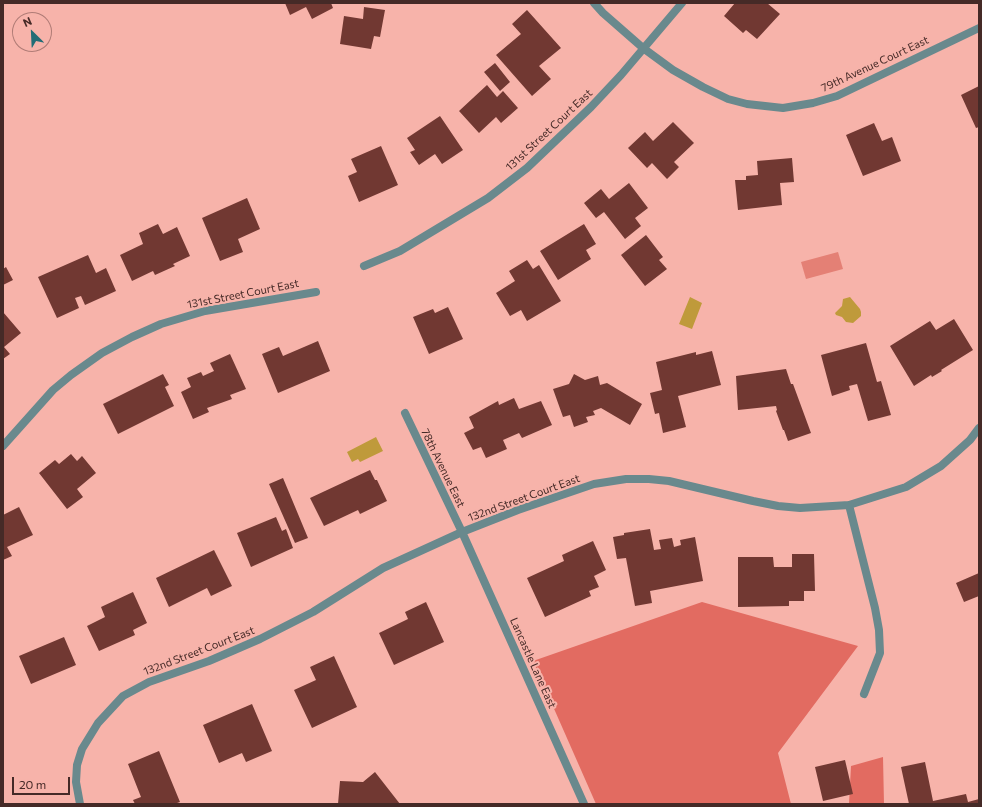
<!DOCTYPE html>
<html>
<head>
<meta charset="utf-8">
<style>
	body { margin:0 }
	#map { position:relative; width:982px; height:807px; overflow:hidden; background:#f7b3aa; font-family:Commissioner,sans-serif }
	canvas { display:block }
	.frame { position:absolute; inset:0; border:4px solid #452a27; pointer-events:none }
	.north { position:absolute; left:12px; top:12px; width:40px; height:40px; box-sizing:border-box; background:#f7b3aa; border:1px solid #b07c76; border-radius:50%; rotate:336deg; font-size:11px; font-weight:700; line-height:16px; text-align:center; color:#452a27 }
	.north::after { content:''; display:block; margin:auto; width:14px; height:18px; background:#236d76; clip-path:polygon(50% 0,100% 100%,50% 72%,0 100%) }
	.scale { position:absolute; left:12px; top:777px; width:58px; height:18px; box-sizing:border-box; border:2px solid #452a27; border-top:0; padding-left:5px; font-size:12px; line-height:14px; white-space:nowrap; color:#452a27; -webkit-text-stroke:3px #f7b3aa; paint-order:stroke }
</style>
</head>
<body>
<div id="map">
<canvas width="982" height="807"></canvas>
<div class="frame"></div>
<div class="north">N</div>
<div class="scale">20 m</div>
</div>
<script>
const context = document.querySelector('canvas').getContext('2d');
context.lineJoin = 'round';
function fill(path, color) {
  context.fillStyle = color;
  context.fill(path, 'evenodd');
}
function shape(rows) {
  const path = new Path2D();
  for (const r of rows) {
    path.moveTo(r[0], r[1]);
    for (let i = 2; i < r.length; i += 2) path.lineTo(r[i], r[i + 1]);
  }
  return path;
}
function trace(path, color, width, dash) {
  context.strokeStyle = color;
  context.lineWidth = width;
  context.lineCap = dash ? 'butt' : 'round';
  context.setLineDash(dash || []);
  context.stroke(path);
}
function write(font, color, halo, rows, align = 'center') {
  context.font = font + ' Commissioner,sans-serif';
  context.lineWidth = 4;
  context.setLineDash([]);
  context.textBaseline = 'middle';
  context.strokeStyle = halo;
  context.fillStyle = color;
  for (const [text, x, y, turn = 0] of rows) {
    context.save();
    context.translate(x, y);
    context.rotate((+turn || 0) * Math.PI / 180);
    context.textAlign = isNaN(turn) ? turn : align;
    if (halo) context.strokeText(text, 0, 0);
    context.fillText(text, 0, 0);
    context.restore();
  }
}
fill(shape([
	[838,252,843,269,806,279,801,262]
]), '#e48075');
fill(shape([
	[702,602,858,646,778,753,791,804,596,804,533,661],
	[883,757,884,804,849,804,851,766]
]), '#e26b61');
fill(shape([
	[690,297,702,303,692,329,679,324],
	[850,297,860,309,861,312,861,316,853,323,846,322,842,317,836,315,835,313,842,306,843,299],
	[376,437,383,451,360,462,358,459,352,462,347,452]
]), '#bf9a3b');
fill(shape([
	[285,3,331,3,333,8,312,19,306,7,290,15],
	[735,3,767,3,780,14,757,39,746,30,743,33,724,16],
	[364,7,385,10,380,37,374,36,371,49,340,44,344,16,363,19],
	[527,10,561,48,539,66,551,79,532,96,496,55,521,34,512,24],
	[495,63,510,82,500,91,484,72],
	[487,85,497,97,503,91,518,108,501,123,496,117,479,133,459,111],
	[979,86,979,127,976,128,961,95],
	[440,116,463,150,442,164,435,154,419,165,410,152,415,150,407,138],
	[673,122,694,143,674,162,679,167,667,179,652,163,647,168,628,148,645,132,653,141],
	[874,123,882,141,892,137,901,161,863,176,846,135],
	[381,146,398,185,359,202,348,176,357,172,351,159],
	[792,158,794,182,780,183,782,205,738,210,735,180,746,180,746,176,758,175,757,161],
	[629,183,648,208,635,218,641,226,625,239,604,212,596,218,584,203,601,189,609,199],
	[247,198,260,229,238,239,243,252,220,261,202,218],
	[158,224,163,234,177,227,190,256,173,264,175,266,155,275,153,271,132,281,120,255,143,244,139,233],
	[584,224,596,244,586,250,591,259,558,280,540,251],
	[646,235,663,257,659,260,667,269,645,286,621,255],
	[88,255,96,273,106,268,116,291,85,305,81,296,75,298,79,308,57,318,38,277],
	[527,260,533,269,539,265,561,301,527,321,521,310,510,316,496,293,515,281,509,271],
	[6,267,13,280,3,285,3,269],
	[448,307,463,339,429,354,413,317,433,309,435,313],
	[3,312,21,333,4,347,10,354,3,359],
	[954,319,973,350,941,370,942,371,932,377,931,375,914,386,890,346,930,321,936,330],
	[318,341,330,371,278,393,262,354,279,347,283,356],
	[866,343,877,382,881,381,891,415,868,421,857,384,849,386,850,390,832,396,821,355],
	[712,351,721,385,678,396,686,427,663,433,659,413,655,414,650,393,662,390,656,362,696,352,696,355],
	[230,354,246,389,230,395,232,399,207,408,209,412,193,419,181,392,191,387,187,378,201,372,203,376,214,371,210,363],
	[786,369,791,384,793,384,811,433,788,441,784,430,783,430,776,411,777,410,776,406,738,410,736,376],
	[163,374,169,385,165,387,174,406,118,434,103,404],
	[574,374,585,380,598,376,600,385,607,383,642,404,630,425,601,408,593,411,595,415,586,417,588,422,574,427,570,415,563,417,553,389,569,384],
	[514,398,519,409,541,401,552,425,522,438,519,433,503,440,507,449,486,458,481,447,473,450,464,433,474,428,469,417,498,401,499,405],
	[71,454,77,461,82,456,96,473,77,489,83,497,67,509,39,473,55,460,59,464],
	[370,470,375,480,377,480,387,501,360,514,358,510,324,526,310,498],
	[283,478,308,538,295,543,269,484],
	[19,507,33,535,7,547,12,556,3,560,3,515],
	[276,517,282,531,286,529,293,548,251,567,237,533],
	[650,529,654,550,661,549,659,540,672,538,674,547,681,545,680,540,695,537,703,581,650,591,652,603,635,606,626,558,617,559,613,537,624,535,624,533],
	[593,541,606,570,594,576,599,587,589,591,591,596,545,617,527,578,564,561,562,555],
	[214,550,232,586,211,596,207,588,169,607,156,578],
	[792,554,814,554,815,591,804,591,804,601,789,601,789,606,738,607,738,557,773,557,774,567,792,567],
	[979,573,979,596,964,602,956,583],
	[133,592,147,623,133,630,135,635,99,651,87,626,105,617,101,607],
	[426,602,444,642,394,665,379,633,408,619,405,612],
	[64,637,76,665,31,684,19,656],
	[334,656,357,707,312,728,294,690,316,680,310,667],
	[252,704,272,751,246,762,242,753,219,763,203,725],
	[159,751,180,802,174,804,135,804,133,800,141,797,128,764],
	[845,760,853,794,823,801,815,767],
	[925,762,933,801,966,794,968,802,979,799,979,804,909,804,901,767],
	[375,772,400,804,338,804,340,781,363,782]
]), '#713832');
trace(shape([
	[594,3,603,13,643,48,673,70,703,87,728,99,747,104,783,108,813,103,837,96,979,28],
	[364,266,400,251,488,198,527,168,591,107,621,75,682,3],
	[405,413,462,532,584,804],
	[3,446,53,390,71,375,102,353,132,337,161,324,205,311,316,292],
	[849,505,875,608,879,630,880,653,864,694],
	[80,804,76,782,77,765,82,749,98,723,123,696,149,682,209,661,260,639,313,612,383,568,462,532,518,510,594,484,626,479,649,479,669,481,753,501,778,506,800,508,849,505,906,487,941,466,970,440,979,428]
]), '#69898d', 8);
write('11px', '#452a27', '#f7b3aa', [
	["79th Avenue Court East",875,64,-25],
	["131st Street Court East",549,130,-43],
	["131st Street Court East",243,294,-11],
	["78th Avenue East",443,468,64],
	["132nd Street Court East",524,498,-20],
	["132nd Street Court East",199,651,-21],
	["Lancastle Lane East",533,663,66]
]);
</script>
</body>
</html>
